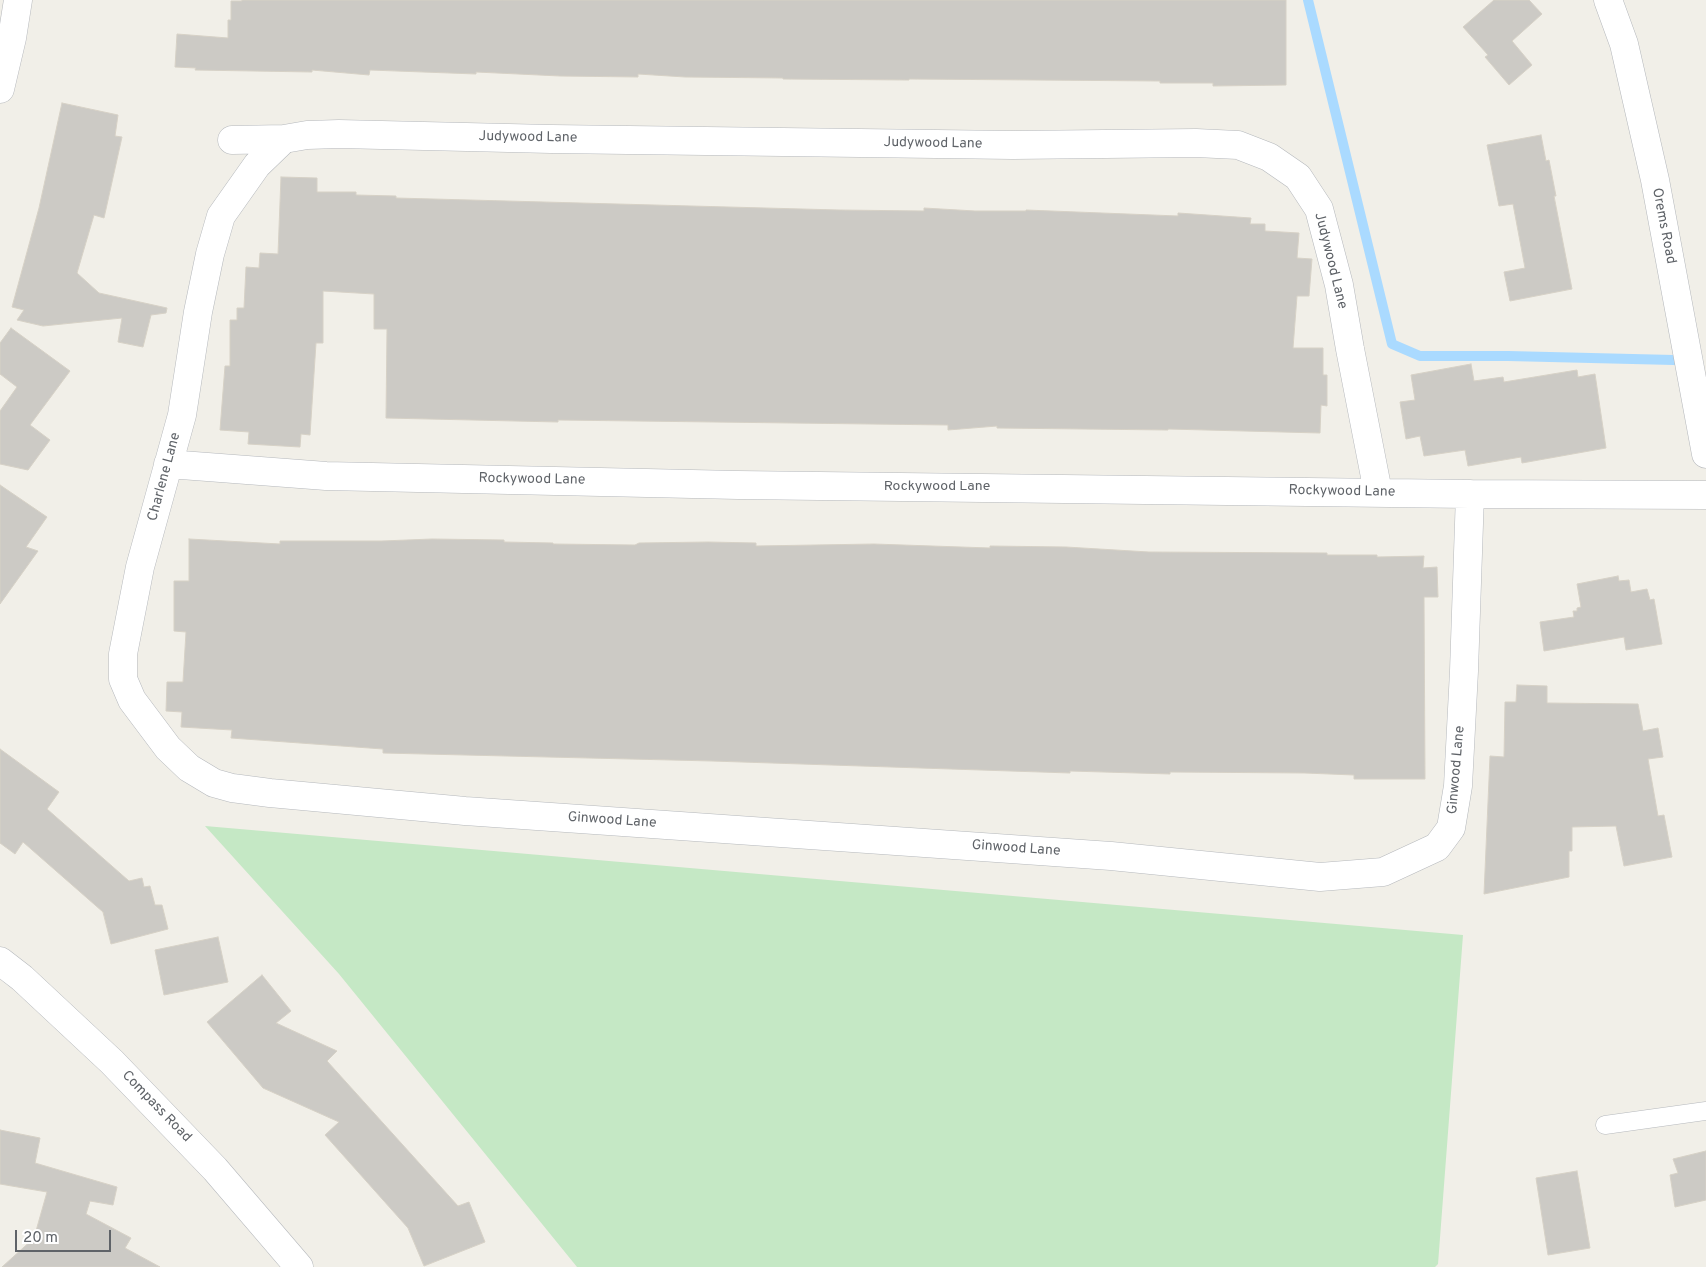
<!DOCTYPE html>
<html>
<head>
<meta charset="utf-8">
<style>
	body { margin:0 }
	#map { position:relative; width:1706px; height:1267px; overflow:hidden; background:#f1efe8; font-family:Overpass,sans-serif }
	canvas { display:block }
	.scale { position:absolute; left:15px; top:1230px; width:96px; height:22px; box-sizing:border-box; border:2px solid #5f6368; border-top:0; padding-left:6px; font-size:15px; line-height:18px; white-space:nowrap; color:#5f6368; -webkit-text-stroke:4px #fff; paint-order:stroke }
</style>
</head>
<body>
<div id="map">
<canvas width="1706" height="1267"></canvas>
<div class="scale">20 m</div>
</div>
<script>
const context = document.querySelector('canvas').getContext('2d');
context.lineJoin = 'round';
function fill(path, color) {
  context.fillStyle = color;
  context.fill(path, 'evenodd');
}
function shape(rows) {
  const path = new Path2D();
  for (const r of rows) {
    path.moveTo(r[0], r[1]);
    for (let i = 2; i < r.length; i += 2) path.lineTo(r[i], r[i + 1]);
  }
  return path;
}
function trace(path, color, width, dash) {
  context.strokeStyle = color;
  context.lineWidth = width;
  context.lineCap = dash ? 'butt' : 'round';
  context.setLineDash(dash || []);
  context.stroke(path);
}
function write(font, color, halo, rows, align = 'center') {
  context.font = font + ' Overpass,sans-serif';
  context.lineWidth = 5;
  context.setLineDash([]);
  context.textBaseline = 'middle';
  context.strokeStyle = halo;
  context.fillStyle = color;
  for (const [text, x, y, turn = 0] of rows) {
    context.save();
    context.translate(x, y);
    context.rotate((+turn || 0) * Math.PI / 180);
    context.textAlign = isNaN(turn) ? turn : align;
    if (halo) context.strokeText(text, 0, 0);
    context.fillText(text, 0, 0);
    context.restore();
  }
}
fill(shape([
	[205,826,1463,935,1438,1264,1435,1267,577,1267,339,974]
]), '#c5e8c5');
trace(shape([
	[1308,0,1392,344,1420,356,1508,356,1674,360]
]), '#aadaff', 10);
const building = shape([
	[242,0,1286,0,1286,85,1213,86,1213,83,1160,83,1160,81,909,79,909,80,783,79,783,78,685,77,638,74,638,77,560,76,476,72,476,74,370,70,369,75,312,70,312,72,195,70,196,68,175,67,177,34,228,38,228,20,231,20,231,1,242,1,242,0],
	[1494,0,1529,0,1542,14,1512,41,1532,65,1509,85,1485,57,1488,55,1463,27,1494,0],
	[62,103,118,115,115,136,122,137,104,218,94,215,77,273,99,293,167,308,166,313,151,315,143,347,118,342,122,318,43,326,17,320,24,310,12,307,39,208,62,103],
	[1541,135,1546,161,1549,160,1556,196,1554,196,1572,289,1510,301,1504,272,1525,268,1513,204,1499,206,1487,145,1541,135],
	[281,177,317,178,317,192,356,192,356,195,396,196,396,198,839,210,924,211,924,208,975,211,1026,211,1026,210,1178,216,1178,213,1251,218,1250,224,1265,224,1265,231,1299,233,1297,258,1312,259,1309,296,1297,296,1293,348,1323,348,1323,375,1327,375,1327,406,1321,405,1320,433,1168,429,1168,430,997,428,997,426,948,430,948,425,558,420,558,422,386,418,387,329,374,329,374,294,323,291,323,343,316,343,310,435,301,434,300,447,248,444,249,432,220,430,225,366,230,366,230,320,237,320,237,308,244,308,246,267,259,268,260,253,278,254,281,177],
	[11,328,70,371,30,425,50,440,28,470,0,464,0,411,17,387,0,374,0,343,11,328],
	[1471,364,1474,381,1503,377,1504,382,1577,370,1578,377,1595,374,1606,448,1522,463,1521,457,1468,466,1465,450,1424,456,1420,436,1406,439,1400,402,1415,400,1411,375,1471,364],
	[0,485,47,517,26,547,38,551,0,604,0,485],
	[189,539,280,544,280,541,382,541,432,539,504,540,504,542,553,543,553,544,635,545,639,543,708,542,756,543,756,546,874,544,990,548,990,546,1066,547,1149,552,1327,553,1327,555,1377,555,1377,557,1424,556,1423,568,1437,567,1438,597,1424,597,1425,779,1354,779,1354,775,1305,773,1170,772,1170,774,1070,771,1070,773,712,761,383,753,383,749,231,738,232,730,181,727,182,712,166,711,167,682,183,682,186,632,174,631,174,581,189,581,189,539],
	[1618,576,1619,581,1629,580,1631,592,1647,589,1650,600,1654,599,1662,644,1626,650,1624,637,1544,651,1540,622,1574,617,1573,611,1577,611,1577,608,1581,607,1577,584,1618,576],
	[1517,685,1547,686,1547,703,1638,704,1643,731,1658,728,1663,757,1648,759,1658,816,1664,815,1672,857,1624,866,1616,826,1572,827,1572,851,1569,851,1569,877,1484,894,1490,756,1504,757,1505,702,1516,702,1517,685],
	[0,749,59,792,47,809,129,881,142,878,144,887,150,886,155,905,162,905,168,929,111,944,103,912,23,842,15,854,0,843,0,749],
	[218,937,228,982,164,995,155,950,218,937],
	[262,975,291,1011,276,1023,337,1051,327,1061,458,1206,469,1202,485,1242,424,1266,408,1228,325,1135,339,1122,263,1088,207,1022,262,975],
	[0,1130,40,1138,35,1163,117,1187,113,1205,90,1201,86,1214,131,1238,125,1248,160,1267,2,1267,34,1238,47,1192,0,1184,0,1130],
	[1706,1151,1706,1200,1675,1207,1670,1175,1678,1173,1673,1159,1706,1151],
	[1577,1171,1590,1248,1548,1255,1536,1178,1577,1171]
]);
fill(building, '#cccac5');
trace(building, '#d6d1c6', 1);
const lane = shape([
	[1605,1125,1706,1111]
]);
const street = shape([
	[1608,0,1624,44,1655,180,1706,454],
	[0,89,12,38,18,0],
	[284,139,257,165,221,216,210,254,198,312,182,415,140,567,123,654,123,679,132,700,168,748,189,768,214,783,232,788,270,793,465,811,1111,856,1320,877,1383,872,1437,847,1451,828,1458,786,1464,671,1470,494],
	[232,140,284,139,307,135,339,134,551,139,1013,145,1196,143,1238,145,1269,157,1298,177,1319,209,1339,285,1350,349,1378,492],
	[168,464,326,476,738,485,1470,494,1706,495],
	[0,961,22,978,112,1062,215,1169,299,1267]
]);
trace(lane, '#b5b8bc', 19);
trace(street, '#b5b8bc', 29);
trace(lane, '#fff', 18);
trace(street, '#fff', 28);
write('14px', '#5f6368', '#fff', [
	["Judywood Lane",528,138,1],
	["Judywood Lane",933,144,1],
	["Orems Road",1663,226,79],
	["Judywood Lane",1330,261,76],
	["Charlene Lane",165,477,-75],
	["Rockywood Lane",532,480,1],
	["Rockywood Lane",937,487],
	["Rockywood Lane",1342,492,1],
	["Ginwood Lane",1457,770,-85],
	["Ginwood Lane",612,821,4],
	["Ginwood Lane",1016,849,4],
	["Compass Road",156,1107,46]
]);
</script>
</body>
</html>
